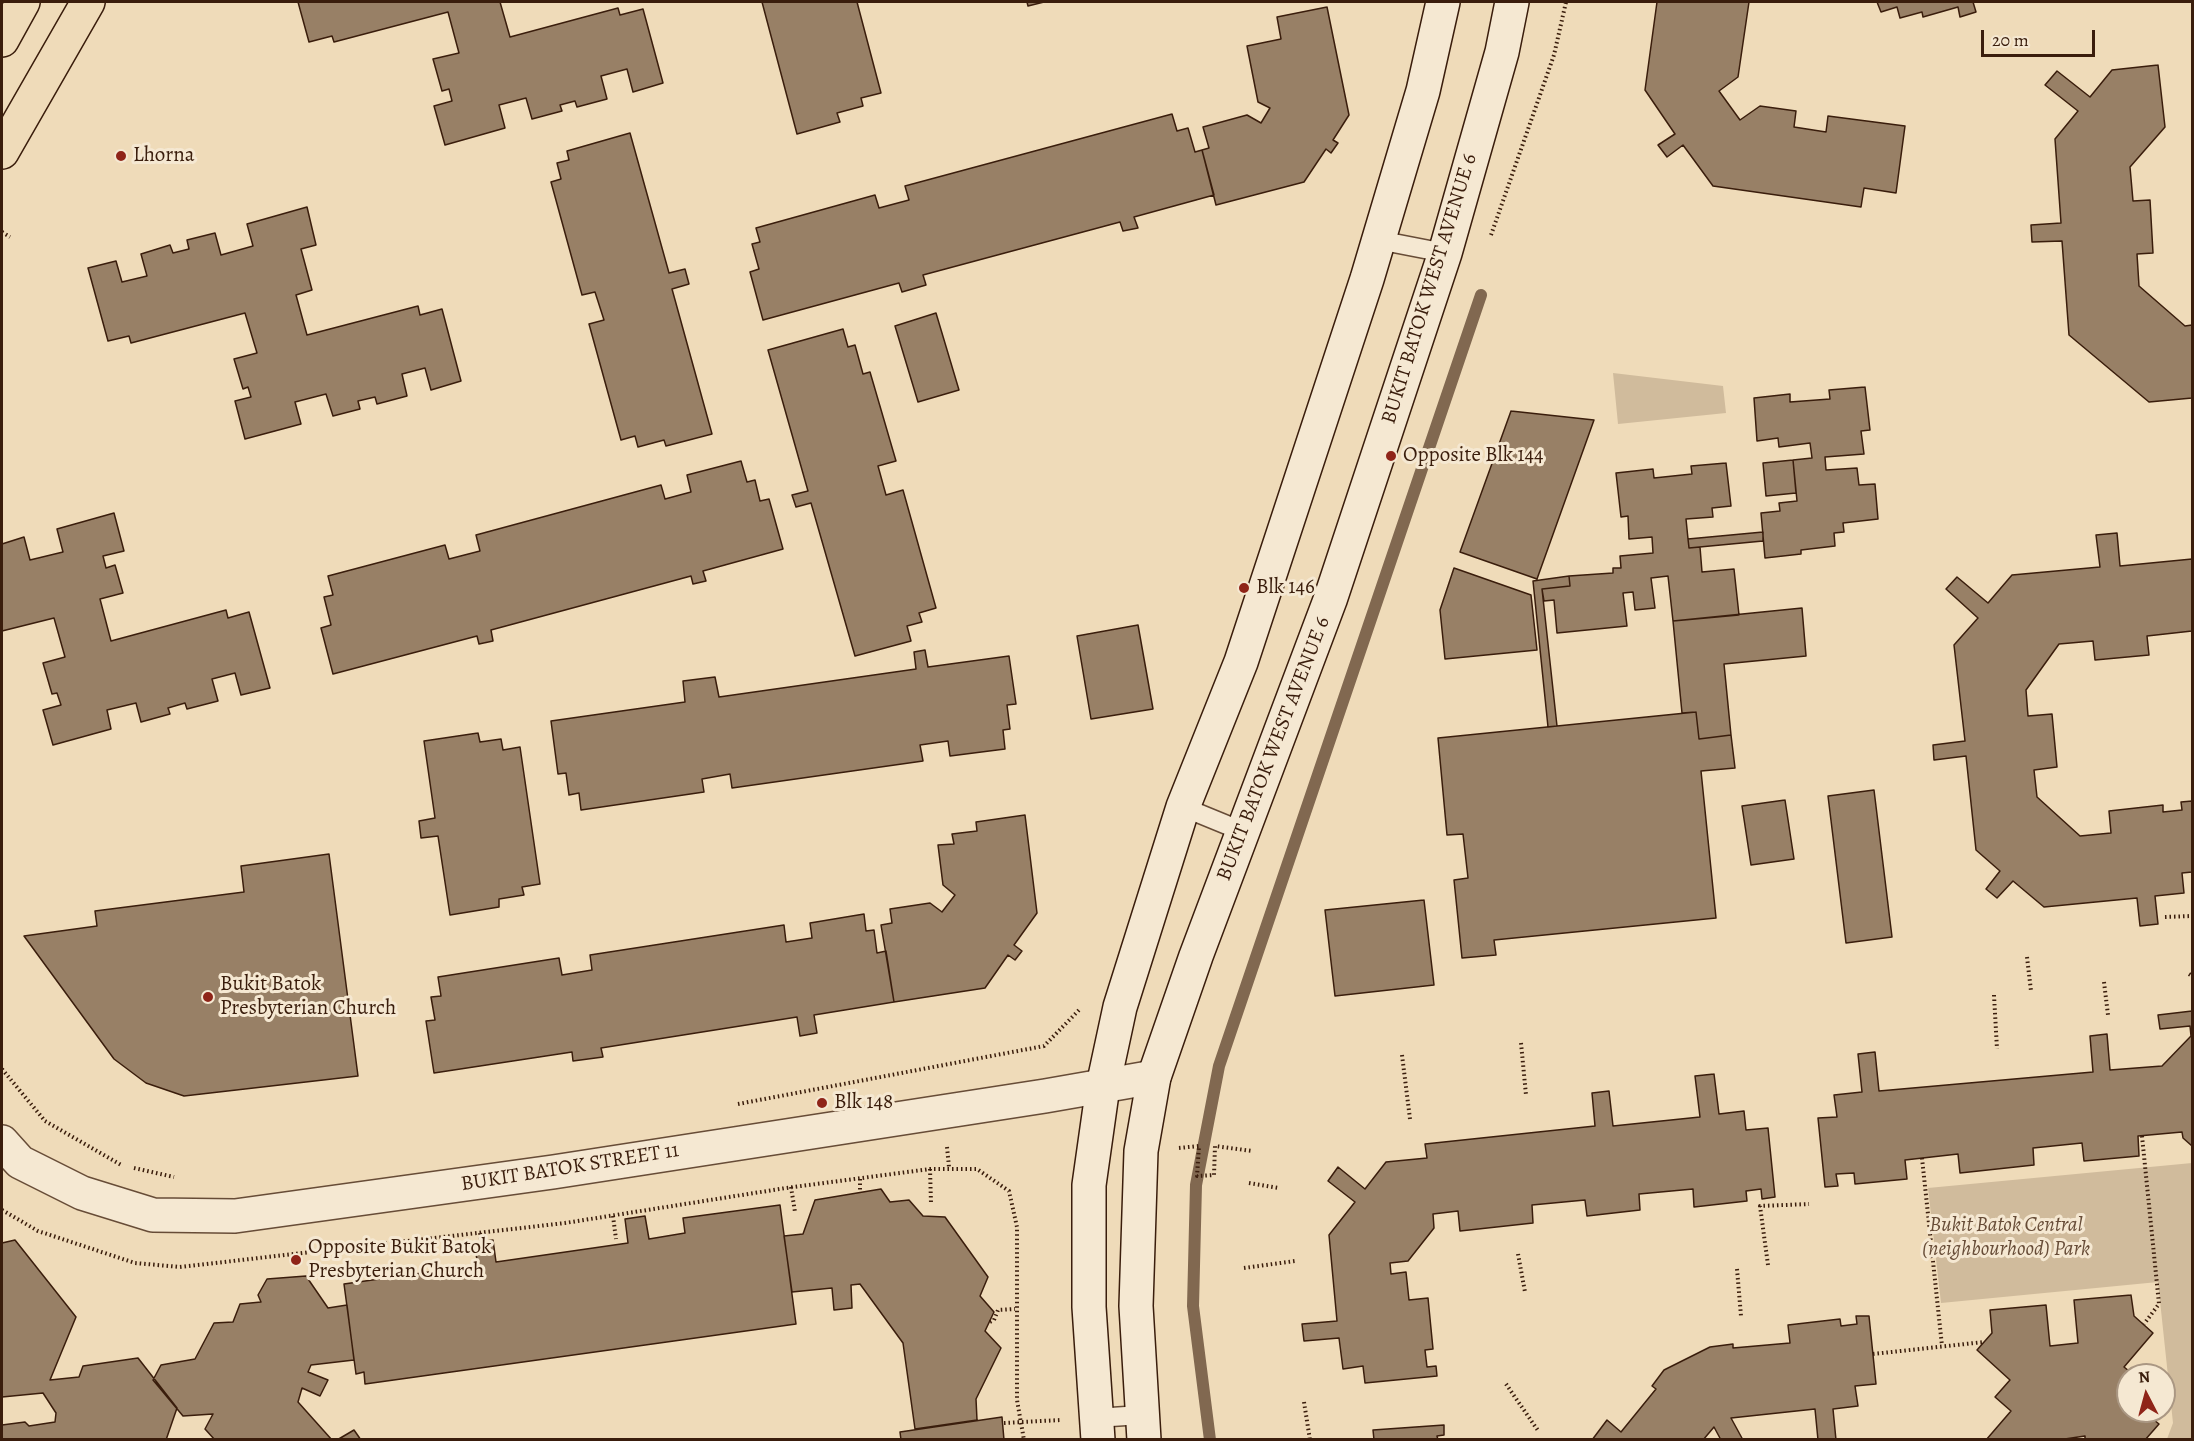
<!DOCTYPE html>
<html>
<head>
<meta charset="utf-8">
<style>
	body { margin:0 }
	#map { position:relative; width:2194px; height:1441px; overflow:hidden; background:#efdbb9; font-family:Alegreya,serif }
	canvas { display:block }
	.frame { position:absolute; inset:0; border:3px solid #3a1d0c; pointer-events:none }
	.north { position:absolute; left:2116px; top:1363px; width:60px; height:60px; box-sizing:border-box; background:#f5e8d2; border:2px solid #aa9783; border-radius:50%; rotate:354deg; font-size:16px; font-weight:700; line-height:24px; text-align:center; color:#3a1d0c }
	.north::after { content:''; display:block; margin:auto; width:21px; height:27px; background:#8f2418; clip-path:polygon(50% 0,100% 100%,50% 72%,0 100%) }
	.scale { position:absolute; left:1981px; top:30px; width:114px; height:27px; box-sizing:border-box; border:3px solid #3a1d0c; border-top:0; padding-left:8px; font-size:18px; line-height:21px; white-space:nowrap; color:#3a1d0c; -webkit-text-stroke:4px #f5e8d2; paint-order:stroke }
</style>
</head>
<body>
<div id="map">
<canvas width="2194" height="1441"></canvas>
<div class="frame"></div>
<div class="north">N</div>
<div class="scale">20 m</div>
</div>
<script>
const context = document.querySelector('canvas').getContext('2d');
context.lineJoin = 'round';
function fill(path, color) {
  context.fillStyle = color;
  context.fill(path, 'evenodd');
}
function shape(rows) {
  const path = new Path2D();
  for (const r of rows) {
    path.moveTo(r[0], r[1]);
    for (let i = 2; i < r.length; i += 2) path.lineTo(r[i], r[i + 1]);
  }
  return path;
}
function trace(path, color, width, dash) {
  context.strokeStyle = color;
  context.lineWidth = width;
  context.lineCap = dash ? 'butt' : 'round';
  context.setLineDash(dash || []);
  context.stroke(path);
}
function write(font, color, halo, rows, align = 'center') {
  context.font = font + ' Alegreya,serif';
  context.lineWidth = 6;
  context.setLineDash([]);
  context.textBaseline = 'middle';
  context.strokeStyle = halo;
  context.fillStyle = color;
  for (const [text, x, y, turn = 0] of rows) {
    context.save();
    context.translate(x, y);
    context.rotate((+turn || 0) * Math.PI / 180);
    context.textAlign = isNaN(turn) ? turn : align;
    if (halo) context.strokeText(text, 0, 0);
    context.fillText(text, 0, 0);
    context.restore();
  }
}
fill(shape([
	[1613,373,1723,386,1726,413,1618,424],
	[2192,1163,2192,1439,2167,1439,2173,1423,2158,1282,1941,1303,1928,1188]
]), '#d0bb9c');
trace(shape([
	[1210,1440,1193,1306,1196,1185,1219,1066,1481,295]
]), '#816850', 12);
const building = shape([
	[298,2,500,2,510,37,618,8,620,15,643,9,663,83,633,92,627,69,601,76,607,99,577,107,575,101,560,105,562,111,532,119,526,98,499,105,505,128,445,145,434,106,452,101,449,89,442,91,433,59,459,53,448,12,334,42,332,36,309,42,298,2],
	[762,2,857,2,881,93,861,98,863,106,837,113,840,122,797,134,762,2],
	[1027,2,1044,2,1028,6,1027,2],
	[1657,2,1749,2,1738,77,1719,91,1740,120,1760,106,1796,111,1794,127,1826,132,1828,116,1905,126,1896,193,1864,188,1861,207,1713,186,1683,145,1667,157,1658,145,1675,134,1645,90,1657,2],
	[1877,2,1973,2,1976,12,1960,17,1958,7,1923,17,1922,12,1900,18,1897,7,1881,12,1877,2],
	[1327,7,1349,115,1333,140,1338,143,1331,153,1326,149,1304,182,1216,205,1202,150,1209,148,1203,127,1247,115,1261,123,1270,108,1258,102,1247,46,1281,39,1277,17,1327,7],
	[2158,65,2165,127,2130,167,2133,201,2150,200,2153,253,2137,254,2139,286,2185,326,2192,325,2192,398,2149,402,2069,335,2062,241,2032,242,2031,225,2061,223,2055,139,2078,111,2045,85,2057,71,2090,97,2112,70,2158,65],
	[1172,114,1177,131,1188,128,1195,152,1202,150,1214,195,1134,217,1138,228,1123,231,1120,222,923,275,926,285,902,292,899,283,763,320,750,272,759,269,752,244,760,242,756,228,875,195,879,208,909,200,905,186,1172,114],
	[630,133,669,273,685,269,689,284,672,289,712,434,666,446,664,440,638,447,635,436,621,440,589,324,604,320,595,292,582,295,551,182,561,179,557,163,569,160,567,151,630,133],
	[307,207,316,245,301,249,312,290,296,295,307,335,418,306,420,315,442,309,461,381,431,390,425,368,402,374,407,396,377,404,375,397,358,401,360,409,333,416,326,394,295,402,301,424,245,439,235,401,251,397,248,387,243,389,234,359,257,353,245,313,131,343,129,336,108,341,88,268,116,261,122,282,147,276,141,254,170,245,173,253,189,249,187,240,215,233,221,255,253,246,247,224,307,207],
	[936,313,959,390,918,402,895,326,936,313],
	[843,329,848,347,855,345,863,374,870,372,896,461,878,466,886,495,903,490,936,608,919,613,922,622,907,626,911,641,855,656,811,503,796,507,792,495,808,491,768,350,843,329],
	[1865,387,1870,430,1861,431,1864,454,1825,457,1826,470,1857,468,1859,485,1875,484,1878,519,1843,523,1844,532,1834,533,1835,546,1801,550,1801,554,1765,558,1761,513,1780,511,1779,503,1797,501,1793,460,1812,458,1810,443,1779,447,1778,438,1757,441,1754,398,1790,394,1790,402,1830,399,1829,390,1865,387],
	[1511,411,1594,420,1537,579,1460,552,1511,411],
	[1793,460,1796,493,1766,496,1763,463,1793,460],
	[741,461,747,482,755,480,760,501,769,499,783,549,703,571,706,581,693,584,691,576,491,630,493,641,479,644,477,636,333,674,321,628,331,625,324,597,333,595,328,576,445,545,449,559,480,551,476,535,661,485,665,499,691,492,687,475,741,461],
	[1726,463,1731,506,1712,508,1713,517,1686,519,1688,539,1689,548,1700,547,1702,572,1734,569,1739,615,1673,621,1668,576,1651,578,1655,608,1635,610,1633,592,1623,593,1627,626,1557,633,1554,600,1544,601,1542,589,1570,586,1569,576,1613,573,1613,568,1621,568,1620,556,1653,553,1652,537,1629,539,1628,516,1621,517,1616,473,1653,469,1654,478,1692,474,1691,466,1726,463],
	[114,513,124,551,103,556,106,568,115,565,123,593,100,599,111,641,226,610,228,618,249,612,270,688,241,695,235,673,212,679,218,701,187,709,185,703,168,708,170,714,141,722,136,703,107,710,111,729,53,745,43,710,61,705,57,693,52,694,43,663,65,657,54,618,2,631,2,544,24,537,30,560,63,552,57,529,114,513],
	[1763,532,1763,541,1689,548,1688,539,1763,532],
	[2117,533,2120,566,2192,559,2192,631,2147,636,2149,655,2095,660,2093,641,2059,644,2026,690,2028,716,2052,714,2057,767,2034,770,2037,797,2080,836,2111,833,2109,811,2163,805,2163,812,2182,810,2181,802,2192,801,2192,872,2182,873,2184,893,2155,896,2158,924,2140,926,2137,898,2044,907,2013,881,1997,898,1986,889,2000,871,1976,850,1966,756,1934,760,1933,745,1965,741,1954,645,1978,618,1946,589,1957,577,1988,603,2012,575,2100,567,2096,535,2117,533],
	[1454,568,1531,595,1537,650,1445,659,1440,610,1454,568],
	[1569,576,1570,586,1542,589,1557,726,1548,727,1533,581,1569,576],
	[1802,608,1806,656,1724,664,1731,735,1699,739,1696,712,1682,713,1673,621,1802,608],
	[1138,625,1153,709,1091,719,1077,636,1138,625],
	[925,650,928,667,1009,656,1016,704,1007,705,1010,729,1003,730,1005,749,950,756,948,741,920,745,923,761,732,788,730,774,702,779,704,792,581,810,579,793,569,795,566,773,558,774,551,721,685,702,683,681,715,677,719,697,916,669,914,652,925,650],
	[1696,712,1699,739,1731,735,1735,768,1701,771,1716,918,1494,940,1496,955,1462,958,1454,880,1468,878,1463,834,1447,835,1438,738,1696,712],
	[478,733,480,742,501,739,503,750,520,747,540,884,522,887,524,895,499,899,499,907,450,915,438,836,421,838,419,821,435,818,424,741,478,733],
	[1874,790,1892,937,1846,943,1828,796,1874,790],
	[1785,800,1794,859,1751,865,1742,806,1785,800],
	[1025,815,1037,913,1014,945,1022,951,1015,960,1008,955,985,988,894,1002,881,925,892,923,890,909,930,903,942,912,955,895,943,885,938,845,954,844,952,834,977,831,976,822,1025,815],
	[329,854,358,1076,184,1096,146,1083,114,1059,24,936,97,926,95,911,244,892,241,866,329,854],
	[1424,900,1434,985,1335,996,1325,910,1424,900],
	[864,914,866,931,874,930,877,953,886,951,894,1002,814,1015,817,1033,800,1036,797,1017,601,1048,603,1057,573,1061,572,1052,434,1073,426,1021,435,1020,431,997,441,996,438,977,559,958,562,975,592,970,590,955,784,925,786,942,812,938,810,923,864,914],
	[2192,1011,2192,1146,2183,1138,2182,1132,2138,1136,2139,1156,2084,1161,2082,1143,2033,1148,2034,1165,1960,1173,1958,1154,1905,1160,1907,1179,1855,1184,1854,1173,1836,1174,1838,1186,1825,1187,1818,1118,1837,1117,1834,1095,1862,1092,1858,1054,1875,1052,1879,1091,2093,1072,2090,1036,2107,1034,2110,1070,2162,1066,2191,1036,2190,1026,2160,1029,2158,1015,2192,1011],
	[1714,1074,1719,1114,1744,1111,1746,1130,1768,1128,1775,1197,1762,1199,1761,1189,1746,1191,1747,1201,1694,1207,1693,1189,1639,1194,1640,1210,1587,1216,1585,1200,1532,1205,1533,1223,1460,1231,1458,1211,1433,1214,1434,1228,1408,1261,1390,1263,1391,1274,1406,1272,1409,1300,1428,1298,1433,1349,1425,1350,1427,1367,1436,1366,1437,1376,1365,1383,1363,1366,1343,1369,1339,1338,1304,1341,1302,1324,1337,1321,1329,1235,1355,1202,1328,1181,1338,1167,1365,1189,1386,1162,1427,1158,1425,1144,1595,1126,1592,1093,1609,1091,1613,1126,1700,1117,1695,1076,1714,1074],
	[881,1189,890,1202,909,1200,923,1216,945,1217,988,1277,980,1296,994,1312,985,1331,1001,1348,976,1399,977,1420,915,1429,903,1343,860,1284,851,1285,852,1308,834,1310,832,1288,792,1292,784,1236,803,1234,815,1200,881,1189],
	[780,1205,796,1324,365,1384,364,1372,356,1374,344,1284,478,1265,474,1243,493,1240,496,1262,628,1243,625,1219,645,1216,649,1239,685,1233,683,1218,780,1205],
	[15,1240,76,1317,50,1380,79,1377,83,1366,138,1358,177,1408,166,1440,2,1440,2,1425,25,1422,29,1426,55,1422,56,1413,43,1393,2,1397,2,1243,15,1240],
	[306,1276,328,1308,347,1305,354,1360,311,1365,308,1372,328,1380,320,1396,302,1388,298,1402,332,1440,215,1440,205,1429,213,1414,183,1416,153,1380,161,1365,195,1359,214,1323,233,1322,240,1304,261,1302,258,1295,267,1279,306,1276],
	[2131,1295,2134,1316,2153,1333,2124,1367,2134,1375,2128,1375,2128,1411,2143,1411,2159,1424,2145,1440,2085,1440,2085,1436,2058,1440,1986,1440,2011,1411,1995,1397,2010,1380,1977,1350,1992,1333,1990,1310,2046,1305,2050,1346,2078,1343,2074,1300,2131,1295],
	[1856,1316,1869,1316,1876,1384,1855,1386,1858,1406,1833,1409,1836,1440,1818,1440,1815,1409,1731,1418,1743,1440,1721,1440,1714,1427,1703,1440,1592,1440,1607,1420,1621,1432,1656,1389,1652,1386,1664,1370,1710,1347,1733,1344,1733,1348,1790,1343,1788,1325,1840,1319,1841,1326,1857,1324,1856,1316],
	[1002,1417,1004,1440,901,1440,900,1432,1002,1417],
	[1444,1425,1444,1435,1437,1436,1438,1440,1374,1440,1373,1430,1444,1425],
	[354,1430,361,1440,337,1440,354,1430]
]);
fill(building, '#988066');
trace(building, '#3a1d0c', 1.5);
const service = shape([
	[1378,240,1445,253],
	[1183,807,1244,832],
	[1096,1418,1141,1415]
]);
const minor = shape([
	[2,1142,20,1162,82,1193,153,1215,235,1216,553,1172,1045,1096,1154,1077]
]);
const secondary = shape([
	[1098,1440,1089,1307,1089,1185,1103,1086,1120,1007,1183,807,1241,662,1367,279,1423,91,1443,2],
	[1144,1440,1136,1306,1141,1151,1154,1077,1196,956,1330,600,1445,253,1502,52,1512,2]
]);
const primary = shape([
	[2,40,23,2],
	[2,152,88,2]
]);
trace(service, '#674c37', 21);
trace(minor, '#674c37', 36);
trace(secondary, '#3a1d0c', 36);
trace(primary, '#3a1d0c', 36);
trace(shape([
	[2,232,10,237],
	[1491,235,1554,55,1566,2],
	[2165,917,2192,916],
	[2027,957,2031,991],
	[2189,974,2192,976],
	[2104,982,2108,1015],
	[1994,995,1997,1049],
	[1521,1043,1526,1095],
	[1402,1055,1410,1119],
	[2,1069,45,1121,121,1165],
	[738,1104,1044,1046,1081,1008],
	[2142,1136,2159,1304,2144,1324],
	[947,1147,949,1167],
	[1179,1148,1199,1146,1197,1176,1214,1175,1215,1146,1252,1151],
	[1922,1158,1942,1346],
	[134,1168,174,1177],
	[930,1169,931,1203],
	[860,1179,860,1192],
	[1249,1183,1279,1188],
	[791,1187,795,1212],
	[2,1210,38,1231,135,1263,180,1267,565,1223,786,1188,930,1169,977,1169,1009,1191,1017,1227,1017,1400,1024,1440],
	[613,1216,616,1239],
	[480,1233,481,1240],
	[1518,1254,1525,1292],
	[1768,1265,1760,1206,1809,1204],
	[1244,1268,1295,1261],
	[1737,1269,1741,1316],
	[990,1322,994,1320,998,1310,1015,1309],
	[1873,1354,1984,1342],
	[1506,1384,1539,1432],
	[1304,1402,1310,1440],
	[1004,1423,1061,1420]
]), '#3a1d0c', 4, [1.5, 3]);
trace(service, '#f5e8d2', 18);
trace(minor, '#f5e8d2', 33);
trace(secondary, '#f5e8d2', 33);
trace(primary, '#efdbb9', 33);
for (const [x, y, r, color] of [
	[121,156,6,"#8f2418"],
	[1391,456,6,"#8f2418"],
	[1244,588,6,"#8f2418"],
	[208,997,6,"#8f2418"],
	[822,1103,6,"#8f2418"],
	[296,1260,6,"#8f2418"]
]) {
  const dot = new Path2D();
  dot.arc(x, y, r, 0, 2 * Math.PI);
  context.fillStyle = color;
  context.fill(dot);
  trace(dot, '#f5e8d2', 2);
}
write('21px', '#3a1d0c', '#f5e8d2', [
	["Lhorna",133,156],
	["Opposite Blk 144",1403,456],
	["Blk 146",1256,588],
	["Bukit Batok",220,985],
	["Presbyterian Church",220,1009],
	["Blk 148",834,1103],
	["Opposite Bukit Batok",308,1248],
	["Presbyterian Church",308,1272]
], 'left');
write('21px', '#3a1d0c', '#f5e8d2', [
	["BUKIT BATOK WEST AVENUE 6",1430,289,-73],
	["BUKIT BATOK WEST AVENUE 6",1274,749,-69],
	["BUKIT BATOK STREET 11",570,1168,-9]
]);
write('italic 21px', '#674c37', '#f5e8d2', [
	["Bukit Batok Central",2006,1226],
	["(neighbourhood) Park",2006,1250]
]);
</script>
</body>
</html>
